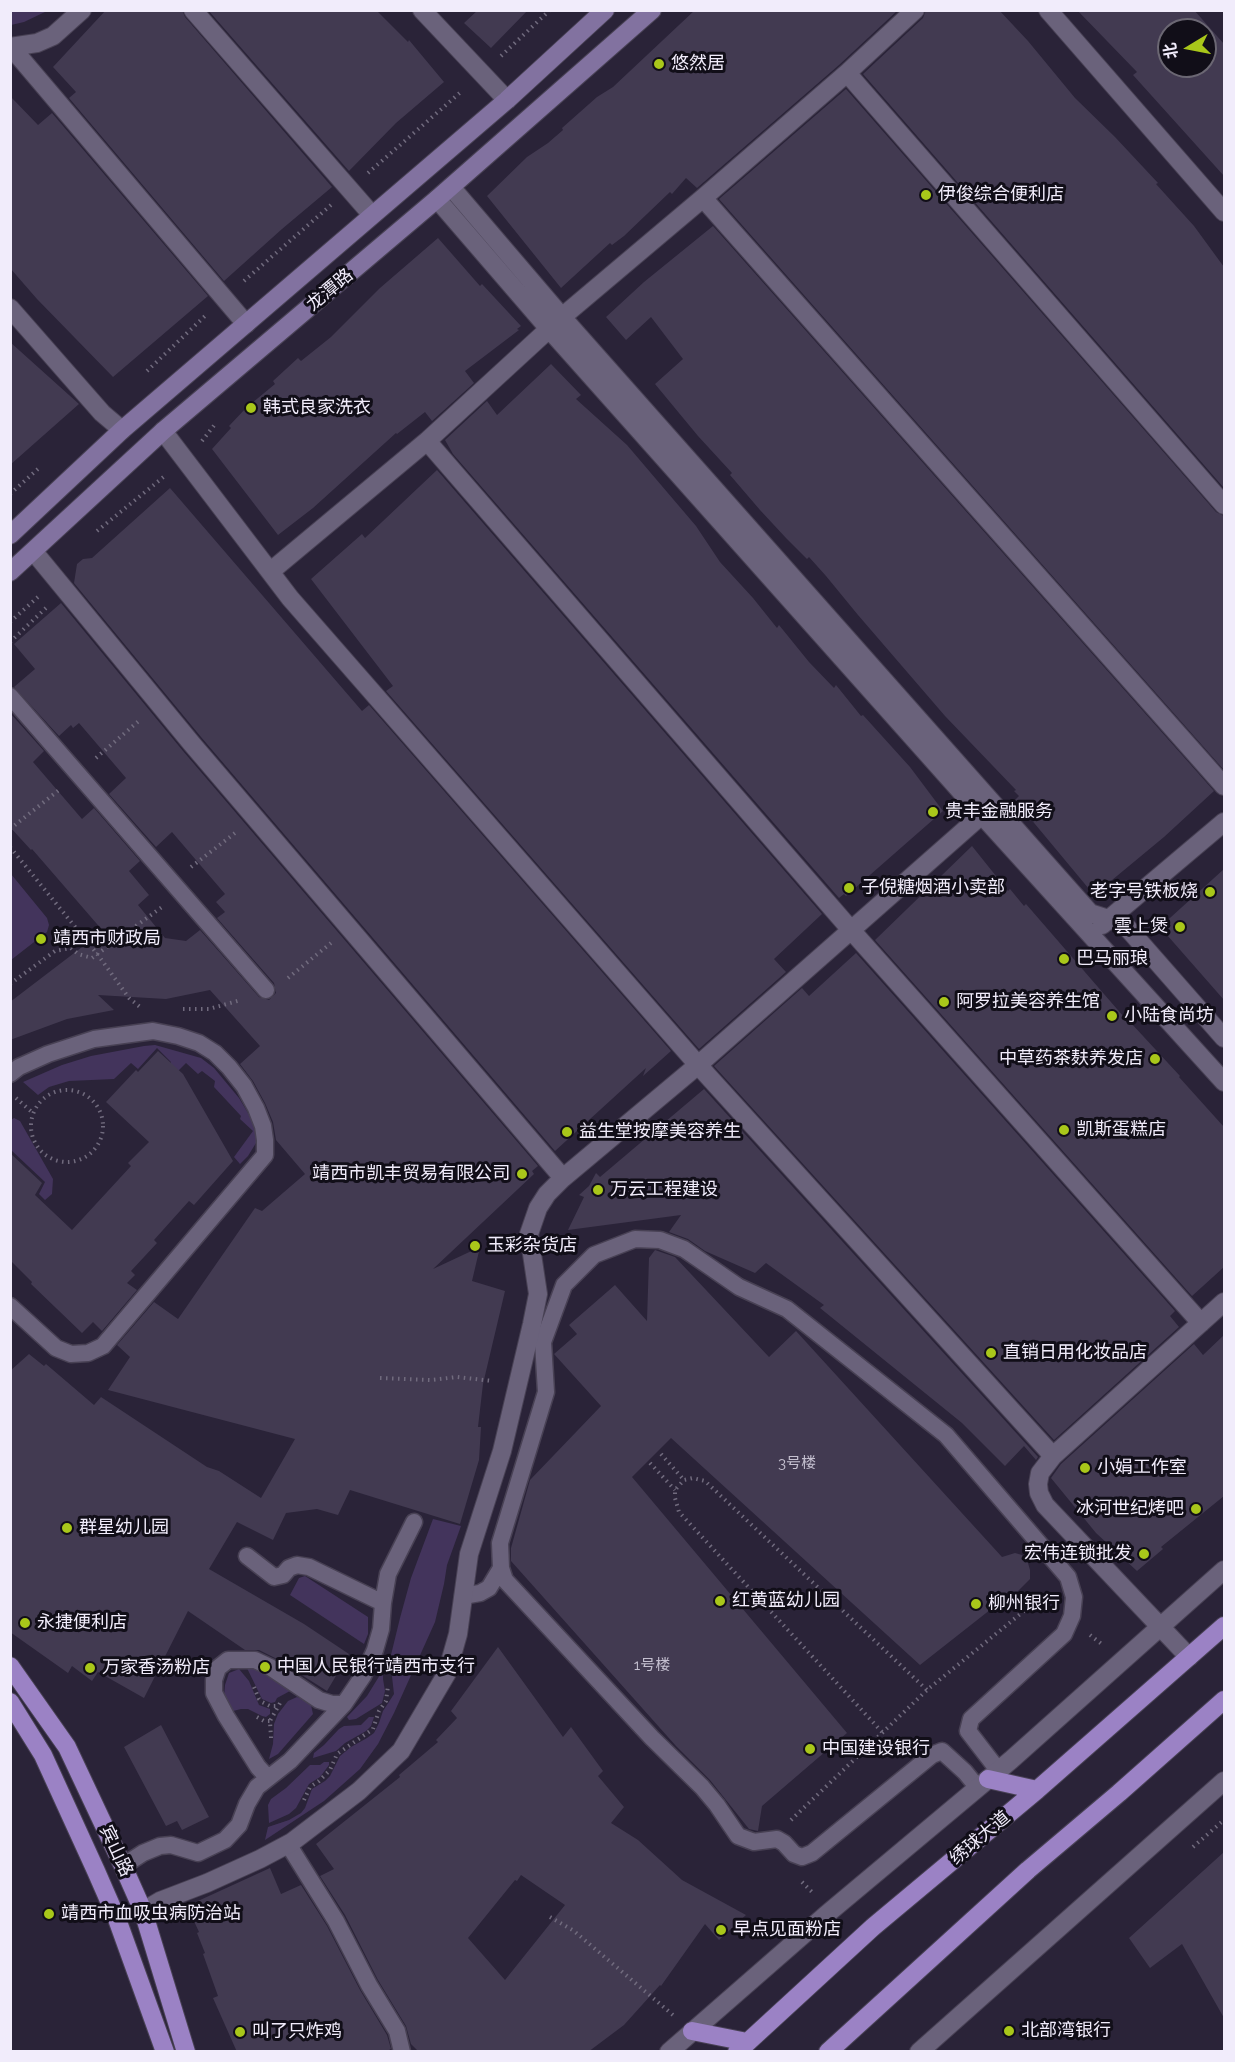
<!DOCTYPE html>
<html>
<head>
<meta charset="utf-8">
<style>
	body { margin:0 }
	#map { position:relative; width:1235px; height:2062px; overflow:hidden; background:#2a2338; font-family:Raleway,"Noto Sans SC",sans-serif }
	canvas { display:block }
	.frame { position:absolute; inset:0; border:12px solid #f1ecfb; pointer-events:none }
	.north { position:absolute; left:1157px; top:18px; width:60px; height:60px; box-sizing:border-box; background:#110e18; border:2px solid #6b6773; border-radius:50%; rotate:260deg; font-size:16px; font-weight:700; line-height:24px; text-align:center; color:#f1ecfb }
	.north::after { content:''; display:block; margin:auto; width:21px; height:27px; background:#a9c71a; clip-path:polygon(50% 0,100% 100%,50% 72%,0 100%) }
</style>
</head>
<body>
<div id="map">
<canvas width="1235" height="2062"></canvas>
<div class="frame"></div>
<div class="north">北</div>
</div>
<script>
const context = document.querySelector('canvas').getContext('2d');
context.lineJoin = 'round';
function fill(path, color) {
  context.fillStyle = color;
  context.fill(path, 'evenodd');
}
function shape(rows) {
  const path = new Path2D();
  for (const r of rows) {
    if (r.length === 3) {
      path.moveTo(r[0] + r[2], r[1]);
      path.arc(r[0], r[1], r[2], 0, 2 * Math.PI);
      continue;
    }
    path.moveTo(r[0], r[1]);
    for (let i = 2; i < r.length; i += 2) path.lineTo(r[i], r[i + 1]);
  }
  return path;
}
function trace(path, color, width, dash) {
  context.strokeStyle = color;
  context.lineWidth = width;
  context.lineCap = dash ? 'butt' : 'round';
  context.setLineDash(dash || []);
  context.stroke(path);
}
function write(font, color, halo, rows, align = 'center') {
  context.font = font + ' Raleway,"Noto Sans SC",sans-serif';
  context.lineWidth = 6;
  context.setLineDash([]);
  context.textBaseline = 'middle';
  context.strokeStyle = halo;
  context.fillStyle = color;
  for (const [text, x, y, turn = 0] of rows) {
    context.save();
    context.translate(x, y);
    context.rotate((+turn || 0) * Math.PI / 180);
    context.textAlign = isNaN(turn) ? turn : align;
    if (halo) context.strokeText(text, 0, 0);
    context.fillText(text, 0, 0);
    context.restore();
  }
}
fill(shape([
	[10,11,11,10,47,11,24,22,11,25],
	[11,874,47,918,49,925,47,932,11,960],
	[155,1045,201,1058,214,1068,239,1098,254,1123,258,1134,256,1143,248,1156,240,1164,234,1157,253,1131,240,1119,241,1116,214,1087,215,1081,202,1071,198,1074,186,1063,176,1073,170,1067,171,1062,157,1048,138,1069,131,1063,114,1079,69,1081,49,1087,38,1095,23,1082,62,1065,91,1056,144,1046],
	[14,1118,20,1121,53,1179,52,1194,45,1200,39,1194,45,1182,11,1150,11,1120],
	[433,1519,461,1526,447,1565,444,1584,435,1622,394,1713,378,1744,360,1769,324,1801,265,1840,268,1827,289,1820,301,1813,305,1808,312,1789,325,1781,330,1776,340,1756,351,1747,367,1738,374,1733,379,1723,383,1711,394,1694,390,1659,400,1618,411,1578],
	[305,1576,368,1617,368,1634,364,1644,290,1595,299,1578],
	[246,1666,268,1674,290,1691,277,1698,275,1702,271,1703,262,1699],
	[239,1669,249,1681,259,1705,270,1709,270,1714,266,1717,262,1716,248,1709,241,1709,233,1711,227,1703,224,1697,225,1685,229,1673],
	[383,1670,383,1679,385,1691,382,1703,356,1719,349,1720,347,1717,367,1696],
	[297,1697,307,1701,311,1705,313,1714,278,1754,269,1759,273,1744,274,1724,278,1714,288,1701],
	[369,1717,374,1717,371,1726,366,1731,345,1743,336,1751,313,1758,314,1753,324,1745,339,1729,344,1726,361,1725],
	[324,1762,329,1762,329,1765,320,1777,309,1784,296,1808,289,1814,269,1823,268,1805,271,1799,286,1788,310,1765,320,1765]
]), '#43345c');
fill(shape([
	[106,10,182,10,185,17,332,187,282,229,224,281,69,98,76,92,53,67],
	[208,10,376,10,408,42,409,40,444,82,396,123,349,171],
	[478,10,528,10,491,48,464,23],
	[695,10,898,10,839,65,697,188,686,178,672,194,670,192,624,236,612,245,610,243,561,288,487,196,527,157,548,143,563,130,562,128,597,97,613,87],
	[926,10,999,10,1028,41,1075,98,1115,137,1158,183,1156,184,1194,226,1224,267,1224,488,863,74,923,18],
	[1077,10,1194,10,1224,44,1224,176,1133,75,1137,72],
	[1169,30,1205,30,1205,66,1169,66],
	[846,89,1216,512,1224,516,1224,770,719,199],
	[10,96,38,125,52,113,208,296,113,377,37,299,10,268],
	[713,226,1214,791,1164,837,1094,895,1015,800,1019,796,1014,791,1016,790,945,716,858,615,826,576,809,557,807,559,786,538,760,510,730,475,732,473,698,436,655,384,683,359,651,317,626,340,606,317,644,282],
	[438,238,480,286,482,284,521,326,517,329,519,330,465,371,474,383,432,421,425,412,397,434,396,433,313,508,278,535,212,449,231,428,229,426,246,408,275,384,273,381,298,358,301,361,331,337,380,288],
	[10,342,79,404,10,465],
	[551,364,581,395,576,399,627,445,696,526,720,562,753,598,777,628,779,625,809,662,834,688,836,685,861,716,863,715,910,767,943,811,846,896,844,894,839,898,453,454,445,440,487,401,497,415],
	[437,470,822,914,774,959,786,972,699,1049,386,691,393,686,311,579,362,534,365,538],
	[170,488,362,711,369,705,671,1051,643,1076,646,1068,555,1151,201,737,74,583,77,564,83,559,92,558],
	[61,603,183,751,538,1166,532,1171,534,1174,433,1269,480,1247,472,1281,505,1291,483,1384,478,1427,481,1427,479,1460,460,1524,350,1490,338,1515,317,1509,286,1513,273,1540,237,1522,209,1569,304,1624,349,1654,327,1691,275,1658,259,1650,245,1650,188,1611,144,1698,98,1672,92,1681,72,1666,68,1673,10,1632,10,1371,29,1354,44,1366,46,1364,94,1405,101,1397,207,1467,219,1471,261,1498,295,1439,108,1390,130,1357,117,1345,154,1302,178,1319,255,1208,262,1211,305,1174,276,1140,273,1122,265,1103,253,1081,240,1064,260,1046,210,990,166,999,98,995,114,1010,67,1019,10,1040,10,1002,103,931,32,849,31,850,10,827,10,713,44,751,33,762,82,819,94,808,140,861,129,871,149,895,138,905,165,938,186,941,200,930,259,997,269,1000,276,993,274,983,217,918,225,912,216,902,225,894,172,832,156,847,109,794,126,778,79,723,73,728,71,725,59,736,14,687,35,669,14,644],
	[972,846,1008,891,1010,889,1024,906,1026,904,1130,1024,1131,1023,1180,1076,1179,1077,1224,1127,1224,1267,1192,1296,875,940],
	[1224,869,1224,1000,1160,927],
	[856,953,1175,1311,1170,1316,1179,1327,1054,1440,714,1066,802,988,809,996],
	[158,1051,183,1074,233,1161,194,1205,189,1201,154,1240,157,1243,131,1271,135,1275,127,1283,137,1290,102,1331,93,1322,82,1333,31,1284,32,1282,10,1260,10,1153,42,1183,35,1195,72,1230,131,1166,128,1163,149,1142,106,1102,136,1070,138,1072],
	[704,1089,1038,1457,1036,1460,1024,1446,1005,1466,962,1423,820,1308,824,1305,766,1263,755,1273,705,1251,688,1239,669,1232,681,1215,568,1230,584,1197,579,1195,589,1186,596,1173,600,1177],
	[655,1250,675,1257,769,1357,796,1331,1002,1557,1015,1553,1022,1555,1028,1563,1030,1570,1030,1579,1016,1593,1009,1595,920,1665,671,1438,632,1477,847,1733,762,1806,758,1831,749,1829,710,1780,676,1746,511,1561,511,1548,530,1480,601,1406,554,1354,577,1334,569,1325,615,1285,647,1321,649,1258],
	[1224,1335,1224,1496,1161,1547,1163,1549,1137,1571,1096,1533,1051,1478,1061,1464,1194,1344,1203,1355],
	[498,1647,563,1737,571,1727,603,1771,598,1776,624,1807,611,1823,638,1840,682,1880,746,1915,719,1940,705,1924,661,1986,660,1985,624,2025,588,2052,419,2052,411,2044,406,2026,378,1980,345,1915,320,1876,334,1869,316,1844,400,1777,399,1775,438,1742,436,1740,457,1718,451,1711],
	[521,1875,565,1905,505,1980,468,1938,515,1880,517,1881],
	[161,1725,209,1817,182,1830,177,1821,166,1826,124,1747],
	[1224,1852,1224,2018,1182,1944,1150,1968,1129,1938],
	[270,1868,281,1894,301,1885,327,1926,360,1990,387,2035,391,2049,385,2052,237,2052,213,1998,218,1996,203,1954,205,1953,197,1933,199,1932,187,1906]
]), '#423a51');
const lane = shape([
	[10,696,266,990],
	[10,1074,19,1067,48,1054,94,1039,153,1031,178,1036,199,1043,215,1053,229,1067,244,1086,256,1108,263,1126,265,1140,265,1155,103,1346,88,1353,71,1354,56,1348,10,1306],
	[247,1556,274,1577,283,1575,289,1568,297,1565,309,1567,383,1603],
	[463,1596,480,1593,489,1588,501,1568],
	[268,1778,258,1767,226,1716,214,1693,214,1680,218,1668,228,1660,255,1660,270,1667,319,1700,332,1704,344,1704],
	[978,1788,965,1772,942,1751,932,1755,812,1853,802,1857,794,1854,784,1843,777,1839,754,1842,738,1836,717,1805,702,1787,652,1738,505,1580,501,1568,500,1543,546,1392,543,1342,564,1285,594,1255,635,1239,660,1240,684,1249,739,1287,787,1309,946,1435,1068,1577,1074,1597,1072,1616,1064,1634,971,1719,968,1731,998,1770],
	[288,1844,336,1921,369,1985,397,2031,402,2052],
	[123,1866,143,1853,160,1846,171,1845,198,1853,225,1840,239,1825,247,1804,257,1787,290,1761,344,1704,363,1676,375,1650,381,1629,383,1603,388,1574,414,1522]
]);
const street = shape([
	[193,10,372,215],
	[422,10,507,100],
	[1048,10,1224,212],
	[10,47,37,43,53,36,82,10],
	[11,47,246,324],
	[847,73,1224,505],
	[451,187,562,317,1090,913,1124,924,1224,1038],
	[703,198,1224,786],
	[437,199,549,329,981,814,1224,1082],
	[10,308,102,413,122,430],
	[163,431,290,598,698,1065,1053,1456],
	[427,441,851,930,1201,1323],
	[34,552,192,744,563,1178],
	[271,571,427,441,562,317,703,198,847,73,915,10],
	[1102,925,1224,822],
	[1189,1657,1045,1505,1039,1493,1038,1484,1040,1473,1053,1456,1224,1302],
	[143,1911,160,1901,207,1883,260,1859,292,1842,359,1791,401,1751,447,1673,458,1634,469,1554,502,1451,532,1324,538,1294,529,1234,538,1208,547,1194,563,1178,698,1065,993,805],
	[669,2052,827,1914,1011,1760,1224,1570],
	[919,2052,1224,1781]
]);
const secondary = shape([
	[10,535,122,430,507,100,605,10],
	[10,572,163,431,437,199,652,10]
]);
const primary = shape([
	[10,1666,67,1747,123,1866,143,1911,186,2052],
	[10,1702,43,1755,96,1871,117,1919,165,2052],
	[988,1779,1037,1790],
	[692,2031,747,2042],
	[737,2052,873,1927,1037,1790,1224,1626],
	[828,2052,1028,1870,1119,1793,1224,1700]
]);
trace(lane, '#484154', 19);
trace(street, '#484154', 20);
trace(secondary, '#484154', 20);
trace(primary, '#484154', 20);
trace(shape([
	[501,56,550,10],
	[368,173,462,91],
	[244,281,331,205],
	[147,371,205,316],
	[202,441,216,423],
	[10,494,39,468],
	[97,531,166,475],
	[10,622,39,596],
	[10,642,47,607],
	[96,758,141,719],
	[10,829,59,790],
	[10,847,98,955,129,998,140,1007],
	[191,867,235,833],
	[288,978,331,943],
	[10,984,55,951,71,948,78,954,92,958,162,907],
	[183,1009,209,1009,241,1000],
	[67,1126,36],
	[16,1098,33,1113],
	[380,1378,431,1380,457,1377,493,1381],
	[661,1454,684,1480],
	[650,1463,675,1490],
	[1090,1635,1103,1645],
	[254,1687,259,1699,262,1702,270,1706,277,1706],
	[257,1717,264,1721,270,1721],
	[882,1732,679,1512,675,1498,675,1490,684,1480,693,1478,705,1481,927,1690],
	[271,1738,270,1721,280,1703],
	[304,1800,310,1787,319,1781,330,1770,337,1754,373,1729,379,1711,386,1701,388,1686],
	[791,1820,927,1690,1024,1611,1036,1606,1047,1606],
	[1193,1847,1224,1820],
	[802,1882,814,1894],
	[550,1917,574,1931,673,2015]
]), '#716b7e', 4, [1.5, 4.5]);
trace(lane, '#6a627b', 16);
trace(street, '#6a627b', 18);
trace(secondary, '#8272a0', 18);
trace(primary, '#9b82c5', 18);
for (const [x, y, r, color] of [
	[659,64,6,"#a9c71a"],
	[926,195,6,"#a9c71a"],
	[251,408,6,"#a9c71a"],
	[933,812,6,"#a9c71a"],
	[849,888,6,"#a9c71a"],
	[1210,892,6,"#a9c71a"],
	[1180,927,6,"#a9c71a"],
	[41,939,6,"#a9c71a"],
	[1064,959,6,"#a9c71a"],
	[944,1002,6,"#a9c71a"],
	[1112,1016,6,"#a9c71a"],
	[1155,1059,6,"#a9c71a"],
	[1064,1130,6,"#a9c71a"],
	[567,1132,6,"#a9c71a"],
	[522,1174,6,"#a9c71a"],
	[598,1190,6,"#a9c71a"],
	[475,1246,6,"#a9c71a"],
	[991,1353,6,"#a9c71a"],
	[1085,1468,6,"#a9c71a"],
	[1196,1509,6,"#a9c71a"],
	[67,1528,6,"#a9c71a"],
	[1144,1554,6,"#a9c71a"],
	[720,1601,6,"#a9c71a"],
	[976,1604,6,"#a9c71a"],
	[25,1623,6,"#a9c71a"],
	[265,1667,6,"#a9c71a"],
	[90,1668,6,"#a9c71a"],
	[810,1749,6,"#a9c71a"],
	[49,1914,6,"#a9c71a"],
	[721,1930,6,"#a9c71a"],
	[1009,2031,6,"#a9c71a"],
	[240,2032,6,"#a9c71a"]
]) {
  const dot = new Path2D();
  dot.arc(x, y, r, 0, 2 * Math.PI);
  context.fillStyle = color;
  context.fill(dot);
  trace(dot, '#110e18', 2);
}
write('15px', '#c5c0d0', null, [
	["3号楼",797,1463],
	["1号楼",652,1665]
]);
write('18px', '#f1ecfb', '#110e18', [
	["悠然居",671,64],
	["伊俊综合便利店",938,195],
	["韩式良家洗衣",263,408],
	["贵丰金融服务",945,812],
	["子倪糖烟酒小卖部",861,888],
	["老字号铁板烧",1198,892,"right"],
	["雲上煲",1168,927,"right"],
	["靖西市财政局",53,939],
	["巴马丽琅",1076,959],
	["阿罗拉美容养生馆",956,1002],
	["小陆食尚坊",1124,1016],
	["中草药茶麸养发店",1143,1059,"right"],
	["凯斯蛋糕店",1076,1130],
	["益生堂按摩美容养生",579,1132],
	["靖西市凯丰贸易有限公司",510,1174,"right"],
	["万云工程建设",610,1190],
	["玉彩杂货店",487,1246],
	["直销日用化妆品店",1003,1353],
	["小娟工作室",1097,1468],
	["冰河世纪烤吧",1184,1509,"right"],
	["群星幼儿园",79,1528],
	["宏伟连锁批发",1132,1554,"right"],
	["红黄蓝幼儿园",732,1601],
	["柳州银行",988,1604],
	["永捷便利店",37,1623],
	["中国人民银行靖西市支行",277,1667],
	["万家香汤粉店",102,1668],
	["中国建设银行",822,1749],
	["靖西市血吸虫病防治站",61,1914],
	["早点见面粉店",733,1930],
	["北部湾银行",1021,2031],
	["叫了只炸鸡",252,2032]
], 'left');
write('18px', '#f1ecfb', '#110e18', [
	["龙潭路",330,290,-40],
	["绣球大道",980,1838,-40],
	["宾山路",116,1851,65]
]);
</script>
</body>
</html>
